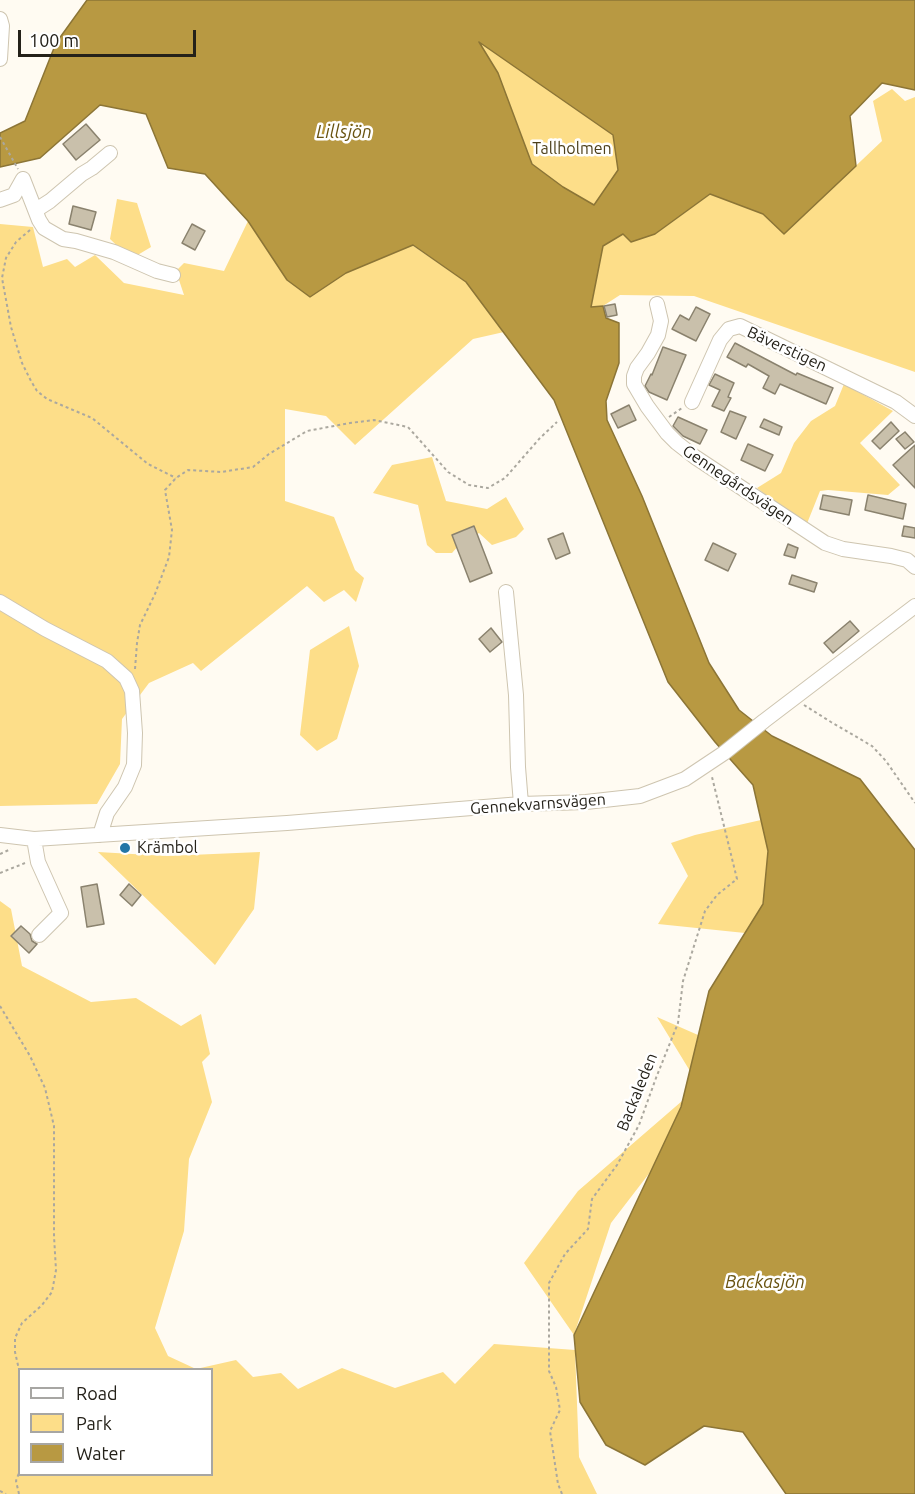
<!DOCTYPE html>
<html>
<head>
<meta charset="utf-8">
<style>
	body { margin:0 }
	#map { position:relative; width:915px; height:1494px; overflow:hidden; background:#fffbf2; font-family:Ubuntu,sans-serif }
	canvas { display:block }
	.legend { position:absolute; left:18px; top:1368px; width:195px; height:108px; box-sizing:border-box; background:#fff; border:2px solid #a7a6a3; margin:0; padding:8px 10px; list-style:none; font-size:18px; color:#242119 }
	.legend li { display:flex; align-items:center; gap:12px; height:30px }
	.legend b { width:30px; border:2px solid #a7a6a3 }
	.scale { position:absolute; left:18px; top:30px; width:178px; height:27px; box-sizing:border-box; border:3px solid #242119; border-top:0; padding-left:8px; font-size:18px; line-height:21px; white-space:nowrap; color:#242119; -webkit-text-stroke:4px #fff; paint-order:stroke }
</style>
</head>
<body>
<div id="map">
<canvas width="915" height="1494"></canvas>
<ul class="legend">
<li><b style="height:8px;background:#fff"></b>Road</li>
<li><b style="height:16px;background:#fdde89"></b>Park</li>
<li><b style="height:16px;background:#b89942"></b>Water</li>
</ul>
<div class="scale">100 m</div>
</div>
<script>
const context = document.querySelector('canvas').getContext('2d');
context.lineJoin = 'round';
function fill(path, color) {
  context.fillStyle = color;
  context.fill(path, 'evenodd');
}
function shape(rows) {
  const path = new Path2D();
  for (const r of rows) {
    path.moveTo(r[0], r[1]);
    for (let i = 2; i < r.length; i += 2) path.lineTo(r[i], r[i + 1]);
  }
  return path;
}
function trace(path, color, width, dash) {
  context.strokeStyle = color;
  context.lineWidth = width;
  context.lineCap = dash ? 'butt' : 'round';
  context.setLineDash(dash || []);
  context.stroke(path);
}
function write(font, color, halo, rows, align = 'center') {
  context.font = font + ' Ubuntu,sans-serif';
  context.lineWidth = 5;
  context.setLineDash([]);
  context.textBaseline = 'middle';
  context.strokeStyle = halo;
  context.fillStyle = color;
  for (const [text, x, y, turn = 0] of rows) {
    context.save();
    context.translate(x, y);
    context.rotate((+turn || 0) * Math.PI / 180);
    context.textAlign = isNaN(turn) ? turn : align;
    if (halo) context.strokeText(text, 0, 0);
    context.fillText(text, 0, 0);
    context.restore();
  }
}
fill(shape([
	[477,40,613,135,618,170,594,205,563,187,532,164,498,73],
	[892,89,905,101,915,97,915,372,694,296,620,295,603,306,591,308,603,246,623,234,655,234,710,194,763,214,784,234,882,141,873,101],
	[117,199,137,203,151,247,131,259,110,239],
	[248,221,288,281,310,297,346,273,412,245,466,282,504,332,473,339,355,445,326,416,285,409,285,501,334,517,355,570,364,578,356,602,344,590,324,602,307,586,201,671,193,663,149,683,122,719,120,764,97,804,0,806,0,224,33,227,43,267,67,259,75,267,95,255,124,283,184,295,176,271,184,263,224,271],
	[844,384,893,411,860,443,900,485,888,495,828,490,820,491,806,526,757,488,781,473,794,443,811,421,835,406],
	[432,457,446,501,487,509,506,497,524,529,516,537,492,545,479,533,459,545,452,553,436,553,427,545,418,505,373,493,392,465],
	[349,626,359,666,337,739,317,751,300,735,310,650],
	[761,820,768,851,763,904,745,933,658,924,688,876,671,843,695,835],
	[98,852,167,856,260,852,254,909,215,965],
	[0,901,11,909,22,966,91,1002,136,998,181,1026,201,1014,210,1054,202,1062,212,1102,189,1159,184,1231,155,1328,168,1356,196,1369,236,1360,253,1377,281,1373,298,1389,342,1368,395,1388,443,1372,455,1384,494,1344,575,1350,579,1457,597,1494,0,1494],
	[20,1370,212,1370,212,1474,20,1474],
	[657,1017,698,1035,690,1071],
	[682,1101,681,1107,651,1171,611,1223,574,1335,524,1263,578,1191]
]), '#fdde89');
const water = shape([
	[87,0,915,0,915,90,882,83,850,116,856,166,784,234,763,214,710,194,655,234,631,242,623,234,603,246,591,307,603,306,606,318,619,323,619,363,606,401,607,420,642,496,709,663,739,710,772,736,860,779,915,850,915,1494,786,1494,743,1432,704,1426,645,1465,606,1445,580,1402,574,1335,681,1107,709,991,763,904,768,851,753,785,715,742,668,682,554,400,466,282,413,245,346,273,310,297,287,280,248,221,205,174,168,168,146,114,100,105,40,158,0,167,0,133,25,121,56,43,87,0],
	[479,42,613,135,618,170,594,205,563,187,532,164,498,73,479,42]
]);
fill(water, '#b89942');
trace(water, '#8c7536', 1.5);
const building = shape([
	[86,124,100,140,76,160,63,144,86,124],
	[73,206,96,212,91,230,69,224,73,206],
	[192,224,205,231,195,250,182,243,192,224],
	[615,304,617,315,607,317,604,306,615,304],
	[696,307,710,314,696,341,672,329,680,315,689,320,696,307],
	[735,343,796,375,797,373,833,388,826,404,780,384,775,394,763,388,769,376,748,364,746,367,727,357,735,343],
	[663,347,686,355,667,400,649,392,645,386,651,374,652,375,663,347],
	[715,374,734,383,728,397,731,398,724,411,712,406,720,390,709,385,715,374],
	[629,405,636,420,618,428,611,414,629,405],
	[730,411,746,417,736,439,721,432,730,411],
	[678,417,707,430,700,444,683,436,673,426,678,417],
	[764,419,782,427,779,435,760,427,764,419],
	[891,422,899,431,880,449,872,441,891,422],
	[905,432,914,442,905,449,896,439,905,432],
	[748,444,773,455,765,471,741,460,748,444],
	[915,445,915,488,893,465,915,445],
	[823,495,852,500,849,515,820,509,823,495],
	[868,495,906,504,903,519,865,510,868,495],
	[474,526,492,573,470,582,452,535,474,526],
	[904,526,915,528,915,538,902,536,904,526],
	[563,533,570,553,556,559,548,539,563,533],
	[713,543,736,554,728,571,705,560,713,543],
	[788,544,798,548,795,558,784,555,788,544],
	[792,575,817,583,814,592,789,584,792,575],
	[850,621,859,631,833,653,824,643,850,621],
	[491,628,502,642,490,652,479,639,491,628],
	[97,884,104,924,87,927,81,887,97,884],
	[129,884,141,895,132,906,120,895,129,884],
	[21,926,30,934,32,941,37,944,29,953,11,936,21,926]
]);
fill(building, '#c9c0ab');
trace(building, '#8a826e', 1.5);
const minor = shape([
	[0,19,2,26,0,59],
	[23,179,39,220,44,228,63,239,76,241,114,252,157,271,173,275],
	[0,200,14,195,23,179],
	[36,210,50,201,82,174,92,168,110,153],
	[657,304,661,321,658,335,648,353,637,368,634,376,634,384,647,406,667,433,677,443,695,457,825,543,843,549,891,556,907,560,915,567],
	[692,402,720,340,729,329,740,326,896,402,915,416],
	[506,592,516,695,518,767,521,804],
	[0,602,45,629,107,661,126,678,132,691,135,733,134,765,125,787,107,813,100,835],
	[0,835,34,839,287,823,521,804,586,802,640,796,685,779,724,753,764,721,915,606],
	[34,839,38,862,61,913,39,935]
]);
trace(minor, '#cec5b0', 16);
trace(shape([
	[0,137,18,169],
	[30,230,16,242,6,258,2,278,11,327,22,363,31,381,37,391,47,399,92,418,148,464,176,478],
	[669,417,682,408],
	[135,669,137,643,140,625,155,594,169,557,172,530,165,490,176,478,188,470,221,472,253,467,269,454,307,431,350,423,374,420,408,427,448,472,469,485,488,488,505,478,540,438,557,422],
	[804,705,831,722,872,746,886,761,915,803],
	[0,854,11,849],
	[0,873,25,863],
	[0,1006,30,1056,45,1088,54,1126,54,1236,56,1270,52,1292,42,1305,22,1323,15,1338,15,1352,20,1374],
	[0,1491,6,1494],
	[19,1494,16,1481,20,1470],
	[562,1494,558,1484,550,1431,560,1410,556,1387,549,1371,549,1283,565,1254,588,1229,592,1199,617,1165,639,1125,656,1078,678,1023,683,981,705,911,717,895,737,879,712,777]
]), '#aba89f', 2, [3, 3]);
trace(minor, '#fff', 14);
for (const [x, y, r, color] of [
	[125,848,6,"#2376a6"]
]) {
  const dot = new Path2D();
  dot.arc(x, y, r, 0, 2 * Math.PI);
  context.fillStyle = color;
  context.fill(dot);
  trace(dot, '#fff', 2);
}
write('16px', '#4c3f1a', '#fff', [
	["Tallholmen",572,149]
]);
write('16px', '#242119', '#fff', [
	["Bäverstigen",787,349,25],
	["Gennegårdsvägen",738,485,34],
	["Gennekvarnsvägen",538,804,-4],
	["Backaleden",637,1092,-68]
]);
write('16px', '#242119', '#fff', [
	["Krämbol",137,848]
], 'left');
write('italic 18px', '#695311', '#fff', [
	["Lillsjön",344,132],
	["Backasjön",765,1282]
]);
</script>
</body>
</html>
